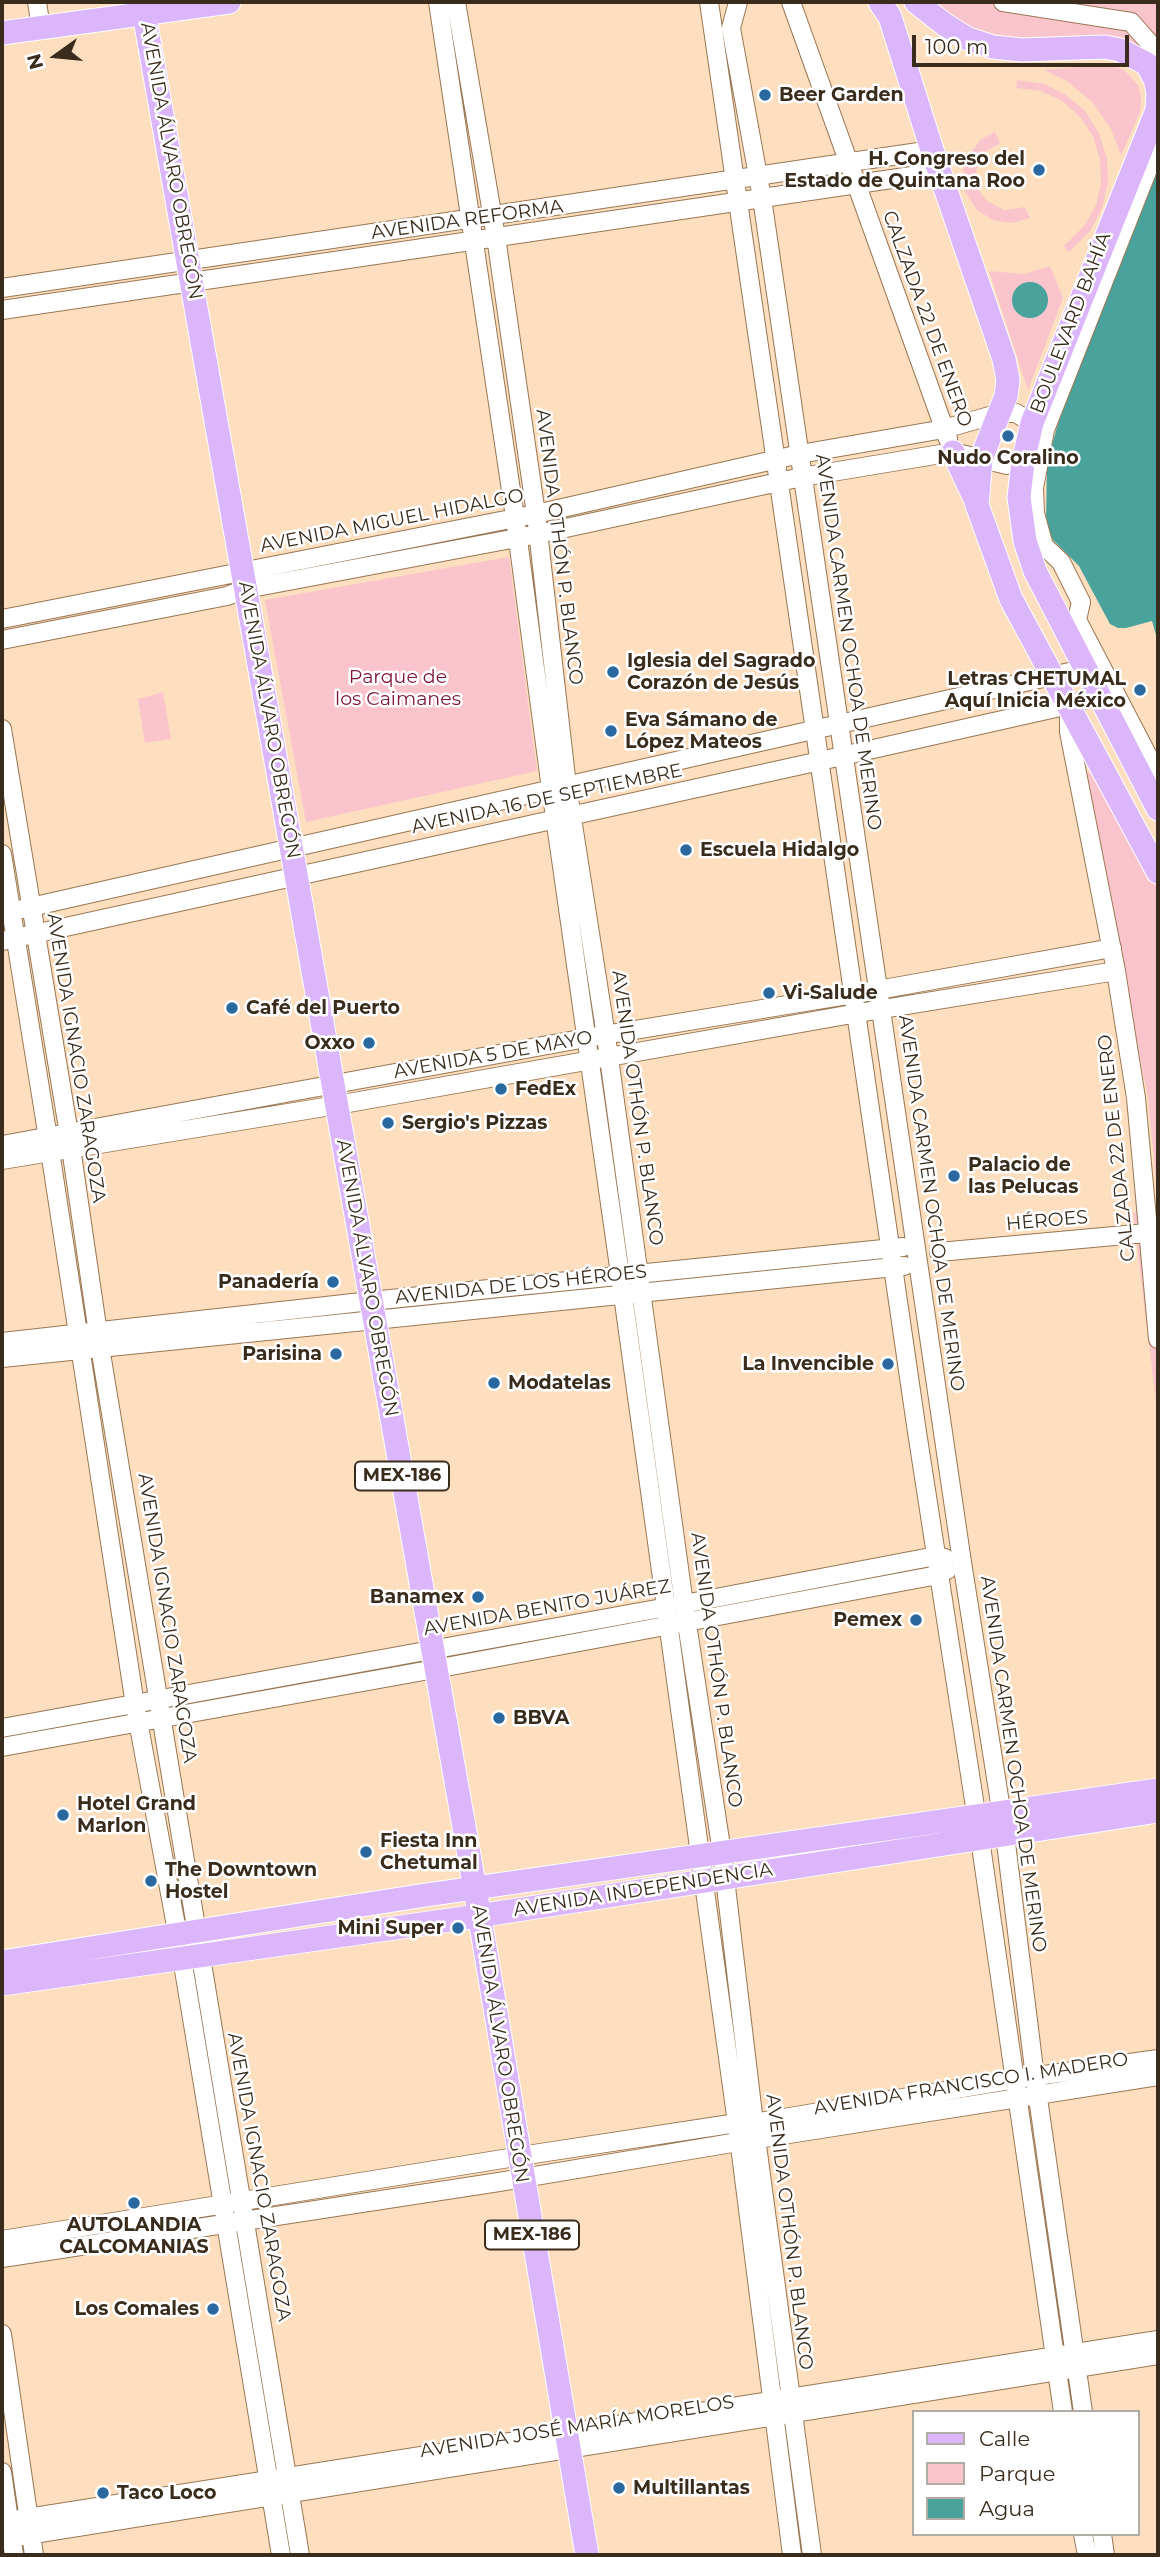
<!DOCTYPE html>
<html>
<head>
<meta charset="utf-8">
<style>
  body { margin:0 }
  #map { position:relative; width:1160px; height:2557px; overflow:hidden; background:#fddebf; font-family:Montserrat,sans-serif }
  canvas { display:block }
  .frame { position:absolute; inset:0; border:4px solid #3a2c1c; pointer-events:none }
  .legend { position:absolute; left:912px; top:2410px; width:228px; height:126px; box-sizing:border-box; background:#fff; border:2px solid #b0aba4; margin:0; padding:9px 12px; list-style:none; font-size:21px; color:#3a2c1c }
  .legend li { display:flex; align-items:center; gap:14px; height:35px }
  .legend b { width:35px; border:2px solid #b0aba4 }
  .north { position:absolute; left:21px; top:21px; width:70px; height:70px; -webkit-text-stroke:5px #fff; paint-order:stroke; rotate:255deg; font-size:19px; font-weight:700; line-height:28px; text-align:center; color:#3a2c1c }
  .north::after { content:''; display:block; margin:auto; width:24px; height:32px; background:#3a2c1c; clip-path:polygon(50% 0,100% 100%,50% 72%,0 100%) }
  .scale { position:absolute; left:912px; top:35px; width:217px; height:32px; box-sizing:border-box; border:4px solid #3a2c1c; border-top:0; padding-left:9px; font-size:21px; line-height:24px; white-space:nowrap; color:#3a2c1c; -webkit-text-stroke:5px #fff; paint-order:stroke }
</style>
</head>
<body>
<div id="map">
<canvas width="1160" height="2557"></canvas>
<div class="frame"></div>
<ul class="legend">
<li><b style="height:9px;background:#dbb6fa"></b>Calle</li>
<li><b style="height:19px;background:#fac4cc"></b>Parque</li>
<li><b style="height:19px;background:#49a29b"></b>Agua</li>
</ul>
<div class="north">N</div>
<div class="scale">100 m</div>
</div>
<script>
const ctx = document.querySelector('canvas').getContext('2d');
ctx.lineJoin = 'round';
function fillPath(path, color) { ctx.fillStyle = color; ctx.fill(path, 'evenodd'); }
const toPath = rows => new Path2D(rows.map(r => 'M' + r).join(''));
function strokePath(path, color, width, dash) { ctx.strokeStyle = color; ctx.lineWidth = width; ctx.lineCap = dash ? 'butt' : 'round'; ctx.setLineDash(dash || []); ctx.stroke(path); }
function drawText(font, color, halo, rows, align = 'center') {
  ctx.font = font + ' Montserrat,sans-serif'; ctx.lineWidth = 5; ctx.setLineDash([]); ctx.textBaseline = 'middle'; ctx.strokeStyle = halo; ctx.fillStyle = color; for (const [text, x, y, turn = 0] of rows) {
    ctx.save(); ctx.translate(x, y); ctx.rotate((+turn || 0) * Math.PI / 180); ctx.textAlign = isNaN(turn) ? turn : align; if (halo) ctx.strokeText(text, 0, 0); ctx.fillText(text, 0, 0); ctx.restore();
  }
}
const green = toPath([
  [926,2,1158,2,1158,65,980,34],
  [1100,65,1112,65,1124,70,1138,85,1141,98,1140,112,1121,155,1111,129,1092,102,1067,81,1044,70],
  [1017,80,1044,84,1066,95,1085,111,1099,133,1107,158,1108,182,1102,208,1090,231,1069,252,1064,246,1085,225,1096,205,1101,183,1100,160,1093,136,1080,117,1062,101,1041,91,1016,88],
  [995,132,1000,143,985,152,977,166,976,175,979,191,986,200,1004,210,1025,207,1030,218,1012,223,993,220,976,209,965,191,963,171,969,155,980,140],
  [1050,266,1063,298,1028,390,989,271,1024,274],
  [509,557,537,771,306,822,265,600],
  [163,692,171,739,145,743,138,699],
  [1093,771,1101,776,1158,891,1158,1203,1148,1097,1083,782,1087,773],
  [1158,1210,1158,1418,1133,1213]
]);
const water = toPath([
  [1158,165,1158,642,1152,621,1126,628,1118,628,1110,624,1079,566,1053,540,1046,521,1047,462,1066,396],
  '1012 300a18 18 0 1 1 36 0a18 18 0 1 1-36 0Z'
]);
const minor = toPath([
  [37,2,41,28],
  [438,2,515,517,551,789,623,1295,737,2123,792,2555],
  [456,2,496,237,536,514,567,786,606,1036,684,1604,722,1853,754,2123,812,2555],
  [709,2,917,1432,980,1839,1063,2412],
  [738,2,731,28,762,198,962,1562,1005,1835,1035,2077,1083,2412],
  [791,2,948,439],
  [1003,2,1131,22,1153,47,1158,61],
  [1158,144,1045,430,1034,488,1035,513,1044,546,1061,562,1081,602,1077,620,1158,775],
  [2,288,932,150],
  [2,310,939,172],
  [2,619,536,514,800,454,944,429,1000,413,1016,413,1032,423],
  [2,640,227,596,246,589,538,534,802,477,953,452,1007,465,1023,462],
  [1069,708,1069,732,1116,971,1136,1098,1158,1339],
  [2,729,69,1134,100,1347,300,2555],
  [2,854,48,1138,135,1705,182,1958,281,2555],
  [22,909,1087,668],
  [2,941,820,761,1069,705,1101,695],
  [2,1145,586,1038,878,990,1112,948],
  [2,1160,337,1105,858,1013,1116,971],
  [939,1252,1158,1232],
  [2,1342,371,1301,903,1247],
  [2,1358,904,1266],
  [2,1728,684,1604,936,1556,945,1558],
  [2,1747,435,1669,938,1575,947,1570],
  [2,2240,540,2153,737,2123,754,2123,1016,2079,1158,2059],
  [2,2258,499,2182,738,2142,1158,2076],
  [2,2334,34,2555],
  [2,2472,14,2555],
  [2,2522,1158,2340],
  [1083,2534,1087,2555],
  [1102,2534,1105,2555],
  [2,2539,1158,2355]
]);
const major = toPath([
  [142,2,475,1889,587,2555],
  [880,2,890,17,932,150,1004,359,1008,380,1006,396,981,459,977,505,1011,599,1158,872],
  [916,2,944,24,968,39,993,47,1022,50,1105,47,1120,50,1147,64,1155,79,1158,93,1157,110,1032,423,1023,462,1019,497,1025,541,1035,571,1158,809],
  [2,33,229,2],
  [953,452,977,503],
  [2,1962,419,1896,1158,1790],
  [2,1984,478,1916,1158,1811]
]);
const markers = [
  [765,95,7,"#2a69a0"],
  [1039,170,7,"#2a69a0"],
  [1008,436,7,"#2a69a0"],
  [613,672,7,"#2a69a0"],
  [1140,690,7,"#2a69a0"],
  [611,731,7,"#2a69a0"],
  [686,850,7,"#2a69a0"],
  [769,993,7,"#2a69a0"],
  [232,1008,7,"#2a69a0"],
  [369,1043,7,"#2a69a0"],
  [501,1089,7,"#2a69a0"],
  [388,1123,7,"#2a69a0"],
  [954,1176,7,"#2a69a0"],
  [333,1282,7,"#2a69a0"],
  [336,1354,7,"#2a69a0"],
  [888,1364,7,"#2a69a0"],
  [494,1383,7,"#2a69a0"],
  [478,1597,7,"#2a69a0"],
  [916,1620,7,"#2a69a0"],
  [499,1718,7,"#2a69a0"],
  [63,1815,7,"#2a69a0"],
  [366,1852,7,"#2a69a0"],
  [151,1881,7,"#2a69a0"],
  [458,1928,7,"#2a69a0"],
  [134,2203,7,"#2a69a0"],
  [213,2309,7,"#2a69a0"],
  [619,2488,7,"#2a69a0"],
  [103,2493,7,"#2a69a0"]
];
const shields = [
  [402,1476,94],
  [532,2235,94]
];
const shieldNames = [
  ["MEX-186",402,1476],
  ["MEX-186",532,2235]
];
const poiNames = [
  ["Beer Garden",779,95],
  ["H. Congreso del",1025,159,"right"],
  ["Estado de Quintana Roo",1025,181,"right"],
  ["Nudo Coralino",1008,458,"center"],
  ["Iglesia del Sagrado",627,661],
  ["Corazón de Jesús",627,683],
  ["Letras CHETUMAL",1126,679,"right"],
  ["Aquí Inicia México",1126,701,"right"],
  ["Eva Sámano de",625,720],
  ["López Mateos",625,742],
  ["Escuela Hidalgo",700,850],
  ["Vi-Salude",783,993],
  ["Café del Puerto",246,1008],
  ["Oxxo",355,1043,"right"],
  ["FedEx",515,1089],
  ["Sergio's Pizzas",402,1123],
  ["Palacio de",968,1165],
  ["las Pelucas",968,1187],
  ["Panadería",319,1282,"right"],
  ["Parisina",322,1354,"right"],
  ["La Invencible",874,1364,"right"],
  ["Modatelas",508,1383],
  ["Banamex",464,1597,"right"],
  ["Pemex",902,1620,"right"],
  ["BBVA",513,1718],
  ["Hotel Grand",77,1804],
  ["Marlon",77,1826],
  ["Fiesta Inn",380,1841],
  ["Chetumal",380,1863],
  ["The Downtown",165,1870],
  ["Hostel",165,1892],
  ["Mini Super",444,1928,"right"],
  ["AUTOLANDIA",134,2225,"center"],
  ["CALCOMANIAS",134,2247,"center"],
  ["Los Comales",199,2309,"right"],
  ["Multillantas",633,2488],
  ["Taco Loco",117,2493]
];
const streetNames = [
  ["AVENIDA ÁLVARO OBREGÓN",171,161,80],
  ["AVENIDA REFORMA",467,220,-8],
  ["CALZADA 22 DE ENERO",927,319,70],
  ["BOULEVARD BAHÍA",1071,323,-69],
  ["AVENIDA MIGUEL HIDALGO",392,521,-11],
  ["AVENIDA OTHÓN P. BLANCO",559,547,83],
  ["AVENIDA CARMEN OCHOA DE MERINO",848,642,82],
  ["AVENIDA ÁLVARO OBREGÓN",269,720,80],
  ["AVENIDA 16 DE SEPTIEMBRE",547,799,-12],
  ["AVENIDA 5 DE MAYO",493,1055,-10],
  ["AVENIDA IGNACIO ZARAGOZA",76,1058,81],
  ["AVENIDA OTHÓN P. BLANCO",637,1108,82],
  ["CALZADA 22 DE ENERO",1117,1148,-96],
  ["AVENIDA CARMEN OCHOA DE MERINO",931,1203,82],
  ["HÉROES",1047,1221,-5],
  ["AVENIDA ÁLVARO OBREGÓN",367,1278,80],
  ["AVENIDA DE LOS HÉROES",521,1285,-6],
  ["AVENIDA BENITO JUÁREZ",547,1608,-10],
  ["AVENIDA IGNACIO ZARAGOZA",167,1618,81],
  ["AVENIDA OTHÓN P. BLANCO",716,1670,82],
  ["AVENIDA CARMEN OCHOA DE MERINO",1013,1764,82],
  ["AVENIDA INDEPENDENCIA",643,1890,-9],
  ["AVENIDA ÁLVARO OBREGÓN",500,2044,81],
  ["AVENIDA FRANCISCO I. MADERO",971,2084,-9],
  ["AVENIDA IGNACIO ZARAGOZA",259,2177,80],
  ["AVENIDA OTHÓN P. BLANCO",789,2232,83],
  ["AVENIDA JOSÉ MARÍA MORELOS",577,2427,-9]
];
const parkNames = [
  ["Parque de",398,677],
  ["los Caimanes",398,699]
];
fillPath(green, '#fac4cc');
fillPath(water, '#49a29b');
strokePath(minor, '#9a7753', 20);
strokePath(major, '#fff', 25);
strokePath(minor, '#fff', 18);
strokePath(major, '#dbb6fa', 23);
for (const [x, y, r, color] of markers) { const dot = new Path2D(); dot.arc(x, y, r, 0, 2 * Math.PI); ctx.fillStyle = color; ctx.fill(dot); strokePath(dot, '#fff', 2.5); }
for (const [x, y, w] of shields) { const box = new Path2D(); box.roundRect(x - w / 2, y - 14.5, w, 29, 5); ctx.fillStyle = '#fff'; ctx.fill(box); strokePath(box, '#3a2c1c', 2); }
drawText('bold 18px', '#3a2c1c', null, shieldNames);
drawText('bold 19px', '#3a2c1c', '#fff', poiNames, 'left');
drawText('19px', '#3a2c1c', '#fff', streetNames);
drawText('19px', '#7d1537', '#fff', parkNames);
</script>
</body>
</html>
